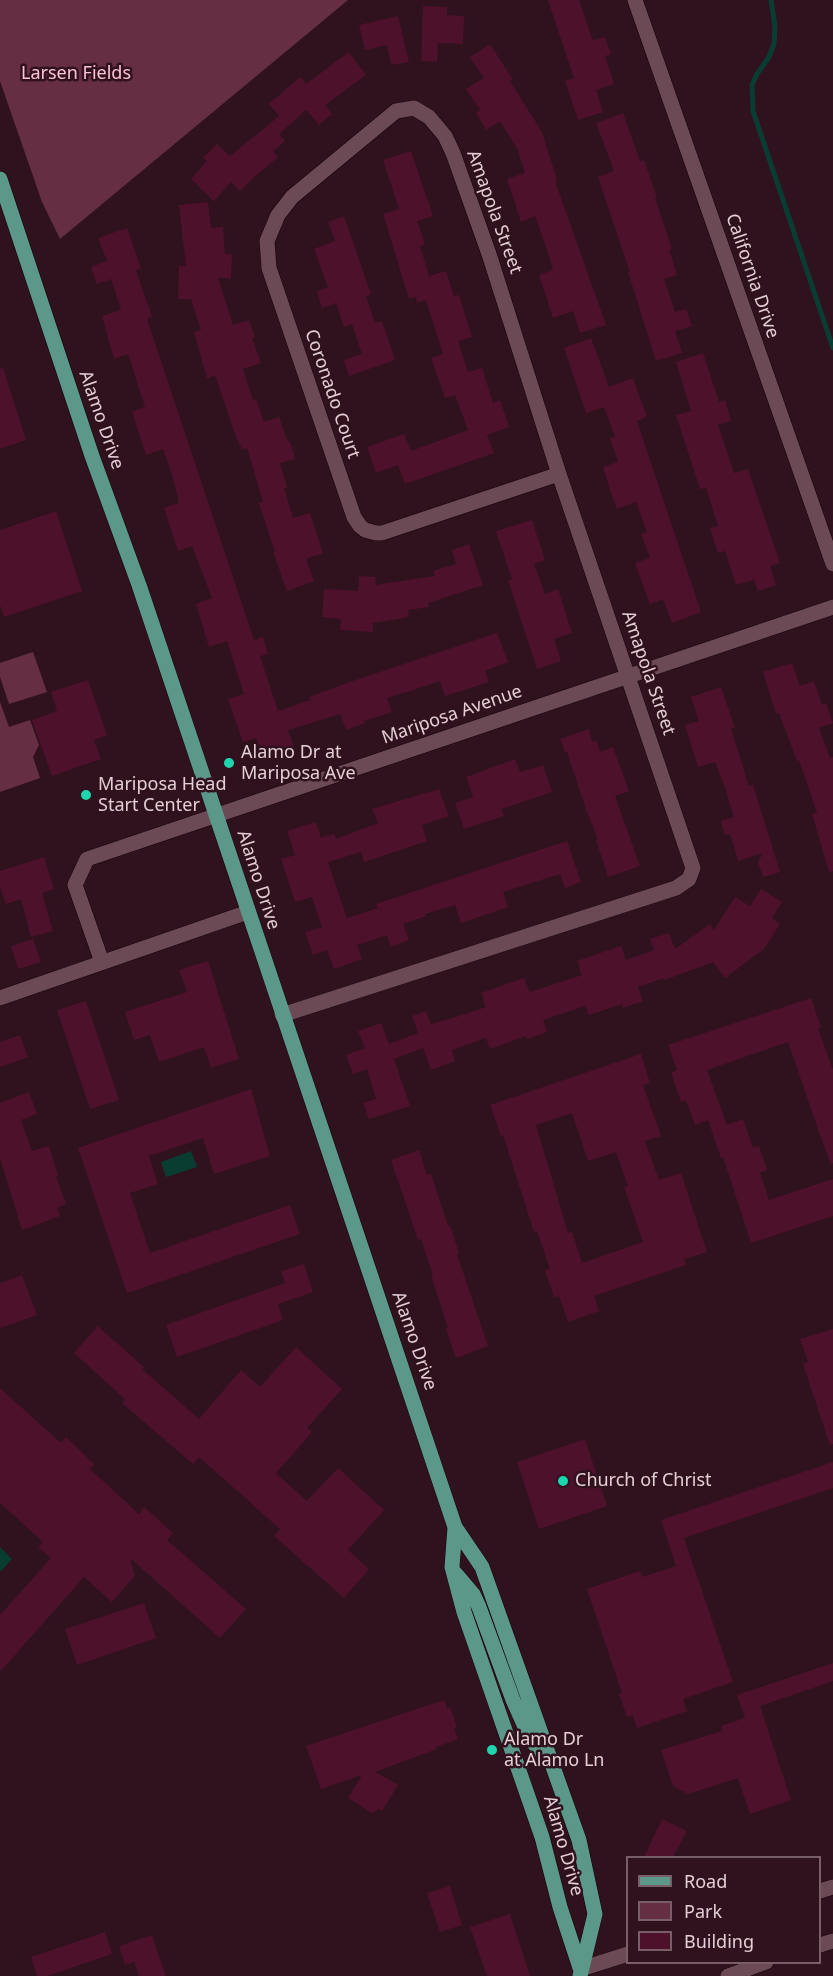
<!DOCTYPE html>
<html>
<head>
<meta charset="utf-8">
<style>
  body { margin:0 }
  #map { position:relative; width:833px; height:1976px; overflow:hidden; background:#2f121d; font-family:"Noto Sans",sans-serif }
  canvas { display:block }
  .legend { position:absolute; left:626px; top:1856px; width:195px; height:108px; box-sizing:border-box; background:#2f121d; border:2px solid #775e67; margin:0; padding:8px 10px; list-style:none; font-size:18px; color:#e4cfd5 }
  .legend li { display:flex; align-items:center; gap:12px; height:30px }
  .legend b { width:30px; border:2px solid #775e67 }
</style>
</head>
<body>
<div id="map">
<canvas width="833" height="1976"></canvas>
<ul class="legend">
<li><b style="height:8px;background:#5b988a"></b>Road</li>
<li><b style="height:16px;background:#652e43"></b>Park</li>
<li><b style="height:16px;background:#4e112c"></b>Building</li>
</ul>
</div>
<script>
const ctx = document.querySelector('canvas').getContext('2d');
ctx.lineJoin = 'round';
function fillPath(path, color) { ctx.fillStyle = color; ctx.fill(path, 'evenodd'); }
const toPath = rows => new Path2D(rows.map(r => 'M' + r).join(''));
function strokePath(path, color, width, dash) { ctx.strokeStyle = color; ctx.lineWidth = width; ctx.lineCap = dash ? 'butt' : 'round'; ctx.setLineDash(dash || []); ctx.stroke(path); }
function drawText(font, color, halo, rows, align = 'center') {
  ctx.font = font + ' "Noto Sans",sans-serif'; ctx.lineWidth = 5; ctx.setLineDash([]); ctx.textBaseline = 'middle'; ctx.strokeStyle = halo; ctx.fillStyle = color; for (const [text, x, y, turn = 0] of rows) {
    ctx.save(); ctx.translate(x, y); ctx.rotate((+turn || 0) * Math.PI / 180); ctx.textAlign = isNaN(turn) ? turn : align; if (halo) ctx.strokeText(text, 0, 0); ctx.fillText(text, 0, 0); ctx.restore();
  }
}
const green = toPath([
  [0,0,348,0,60,239,42,202,0,81],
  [33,652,47,692,9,704,0,677,0,663],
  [0,702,9,727,30,720,39,745,33,757,40,778,0,792]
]);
const water = toPath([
  [191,1151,197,1167,166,1177,161,1162],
  [0,1547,12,1559,1,1571,0,1570]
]);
const stream = toPath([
  [771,0,775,27,774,44,769,57,757,74,752,85,753,111,833,348]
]);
const building = toPath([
  [548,0,579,0,593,41,605,37,611,54,605,56,614,84,596,90,603,112,578,120,565,81,574,78],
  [423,6,447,7,447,15,464,16,463,44,438,43,437,62,421,61],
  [398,16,409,62,391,65,387,45,365,50,359,25],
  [490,44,513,80,510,81,542,132,557,180,555,181,606,325,580,333,573,311,553,318,539,275,553,270,546,247,535,216,521,222,507,179,525,173,517,148,500,121,486,130,476,113,480,110,466,89,484,78,470,57],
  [349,52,366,75,325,105,332,114,319,125,306,110,279,134,285,141,273,151,278,157,254,177,240,191,231,182,214,201,191,179,207,161,203,158,217,144,230,156,279,116,269,104,300,77,306,84],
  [623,113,640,161,644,160,657,197,655,198,672,249,669,249,677,275,664,279,675,312,686,309,692,326,675,331,682,353,656,361,628,272,630,272,598,177,614,171,596,123],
  [411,151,433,216,417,221,425,244,420,246,429,276,446,271,454,296,459,295,472,337,458,341,468,372,482,368,493,403,500,400,509,427,487,435,494,453,405,484,398,465,376,473,367,447,404,434,411,451,468,430,455,395,445,398,431,358,443,354,426,300,417,303,416,297,409,299,383,214,399,209,383,160],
  [208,202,211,228,223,227,225,254,232,254,231,278,218,278,233,325,249,320,255,338,252,338,261,363,243,369,253,400,256,399,264,422,279,417,288,442,290,441,295,459,280,463,287,487,284,488,293,518,310,513,323,553,306,559,314,581,287,591,273,552,275,552,259,503,263,502,247,448,242,449,236,437,215,375,207,378,194,332,201,330,191,299,178,299,179,266,186,266,179,205],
  [344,216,371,294,366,296,375,323,382,321,395,360,349,376,344,360,362,354,352,324,344,327,336,303,322,308,317,291,328,287,314,249,335,241,328,222],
  [127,228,141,268,136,270,152,317,147,319,254,640,263,637,268,654,260,656,278,711,311,700,309,697,350,682,497,633,508,662,485,671,489,682,445,696,440,681,407,692,387,698,392,712,364,721,365,723,346,730,340,714,288,730,295,750,264,760,256,738,243,742,228,699,244,694,227,641,209,647,196,604,212,598,192,546,178,551,164,508,179,503,173,478,163,449,146,455,132,412,145,407,128,354,114,359,102,316,121,310,111,279,97,284,91,267,107,261,98,238],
  [591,338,609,387,633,378,647,417,637,421,701,612,672,623,663,599,650,604,635,563,650,558,641,534,647,532,636,502,617,509,611,493,603,467,618,462,610,438,615,437,604,407,586,413,564,348],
  [703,353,719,402,725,400,731,421,718,425,734,473,748,469,780,563,770,566,776,585,758,591,754,580,736,585,725,551,718,553,710,528,718,526,706,488,700,489,676,415,691,411,676,362],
  [3,368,26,440,0,449,0,369],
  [56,511,82,591,4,617,0,605,0,530],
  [532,520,545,560,534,564,545,594,558,589,572,633,554,639,561,661,537,669,508,580,512,579,496,531],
  [469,544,483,585,428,603,429,607,408,610,409,617,373,623,373,632,340,630,341,619,322,617,324,589,358,591,359,576,376,577,375,585,435,576,433,571,456,564,452,550],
  [792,663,800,686,814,681,822,705,826,703,833,723,819,728,830,758,833,757,833,871,829,872,812,814,817,813,799,760,797,761,779,713,776,714,763,672],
  [88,680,107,735,94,740,101,759,52,776,32,720,57,711,51,692],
  [721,687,735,728,731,729,749,786,753,785,780,872,763,877,758,862,763,853,738,861,730,834,725,835,721,821,734,817,724,785,715,762,698,767,685,725,699,721,691,697],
  [589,729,592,741,596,740,600,752,613,747,629,791,615,796,640,866,608,877,596,840,598,839,587,812,567,752,565,752,560,739],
  [515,759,520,772,543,765,552,792,501,809,504,816,464,829,455,803,473,797,466,777],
  [439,789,449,816,422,825,427,841,364,862,361,852,328,862,347,918,378,908,376,904,567,841,581,882,565,888,560,874,503,892,508,907,461,923,455,905,425,914,426,916,403,924,409,940,391,947,387,935,357,945,362,959,334,969,327,950,313,955,305,932,322,927,312,897,295,902,281,859,295,855,287,831,316,822,321,838,334,834,336,839,378,823,372,809],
  [44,857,54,889,42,893,53,931,31,937,21,899,6,904,0,887,0,871],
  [761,889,782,902,772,918,780,924,764,949,725,978,713,962,665,980,664,978,638,987,643,1001,623,1008,622,1004,589,1015,585,1006,543,1020,547,1032,527,1039,526,1036,490,1049,486,1038,452,1050,455,1061,431,1070,423,1048,394,1059,410,1106,369,1119,363,1103,376,1099,367,1069,353,1074,346,1055,365,1048,358,1031,381,1023,389,1044,418,1033,412,1016,426,1011,431,1024,456,1017,486,1007,481,993,524,978,530,992,582,975,577,961,621,946,626,960,654,950,650,939,669,933,675,949,710,924,714,930,735,897,750,906],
  [33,939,41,962,18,969,11,946],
  [208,961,239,1059,211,1068,204,1047,159,1062,150,1035,134,1040,125,1012,187,992,179,970],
  [811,998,821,1027,818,1028,833,1070,833,1163,831,1164,820,1135,788,1042,707,1070,727,1125,743,1119,753,1148,759,1146,767,1170,760,1173,769,1200,833,1179,833,1216,751,1243,723,1157,721,1158,708,1120,695,1125,686,1100,681,1102,671,1073,677,1070,668,1045],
  [86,1001,119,1100,90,1109,57,1010],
  [20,1035,28,1057,0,1067,0,1042],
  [641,1054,650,1083,643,1085,661,1136,645,1141,659,1180,681,1173,707,1252,684,1259,686,1265,594,1296,599,1311,568,1322,559,1296,554,1297,545,1270,550,1269,537,1231,534,1232,503,1135,501,1136,490,1105],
  [572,1113,588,1161,616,1152,628,1186,624,1187,643,1242,582,1263,572,1232,568,1233,536,1125],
  [251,1089,270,1156,214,1174,203,1138,149,1156,158,1184,130,1193,150,1253,290,1205,300,1234,127,1293,78,1148],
  [29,1092,37,1114,21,1120,32,1151,49,1146,58,1175,56,1176,66,1204,57,1208,60,1216,22,1230,0,1158,0,1103],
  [419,1150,427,1175,431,1174,448,1226,450,1225,459,1253,457,1254,488,1346,456,1358,446,1329,448,1328,431,1276,433,1275,421,1239,418,1240,391,1160],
  [304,1264,313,1292,278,1304,283,1320,177,1357,166,1325,285,1283,281,1271],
  [22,1275,37,1315,0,1328,0,1283],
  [98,1326,145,1368,142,1369,199,1419,241,1370,260,1387,296,1347,342,1389,307,1428,312,1432,276,1473,307,1501,338,1468,384,1510,348,1550,369,1569,344,1598,274,1536,280,1529,199,1457,193,1464,122,1403,125,1399,74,1353],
  [833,1329,833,1444,830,1445,803,1364,808,1362,800,1339],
  [0,1388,61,1443,66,1437,94,1464,90,1469,139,1514,144,1507,173,1533,167,1540,246,1609,220,1638,130,1558,135,1576,112,1602,84,1577,0,1672,0,1615,51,1558,38,1547,43,1542,0,1503],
  [585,1439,607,1506,539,1529,517,1462],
  [833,1462,833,1488,684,1538,733,1682,683,1699,687,1711,637,1728,633,1715,627,1717,619,1694,622,1693,587,1589,640,1571,642,1577,676,1566,661,1520],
  [144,1603,156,1638,77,1665,65,1629],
  [833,1663,833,1681,760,1706,791,1800,750,1814,738,1778,688,1794,673,1786,661,1750,722,1731,721,1726,745,1718,737,1695],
  [444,1700,447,1709,450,1707,457,1727,454,1728,458,1739,436,1747,437,1749,375,1772,398,1785,382,1811,379,1809,372,1813,348,1798,362,1775,321,1789,306,1746],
  [662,1819,687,1831,673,1857,644,1857],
  [450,1886,462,1925,440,1932,427,1893],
  [510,1914,530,1976,487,1976,470,1927],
  [105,1932,112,1954,47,1976,37,1976,31,1957],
  [152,1935,157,1951,166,1976,139,1976,134,1962,125,1965,119,1946]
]);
const minor = toPath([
  [635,0,833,564],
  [102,962,75,885,87,859,833,607],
  [0,998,248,912],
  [282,1015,676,888,689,879,693,868,559,474,489,254,453,153,445,136,429,117,414,108,396,111,292,197,278,215,267,241,269,268,354,517,360,526,365,530,376,533,382,533,559,474],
  [820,1891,833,1887],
  [820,1945,833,1941],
  [581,1969,628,1954],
  [728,1976,766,1962]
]);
const major = toPath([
  [0,179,92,456,139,585,455,1527,482,1567,579,1840,595,1914,580,1976],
  [455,1527,452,1567,464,1612,542,1837,560,1907,580,1968],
  [456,1574,473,1594,479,1607,513,1700,530,1738,546,1759]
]);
const markers = [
  [229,763,6,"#1fd5b0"],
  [86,795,6,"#1fd5b0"],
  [563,1481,6,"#1fd5b0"],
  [492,1750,6,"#1fd5b0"]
];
const parkNames = [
  ["Larsen Fields",76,74]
];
const streetNames = [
  ["Amapola Street",494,212,70],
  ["California Drive",752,276,71],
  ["Coronado Court",332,394,71],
  ["Alamo Drive",101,420,71],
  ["Amapola Street",648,673,71],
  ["Mariposa Avenue",452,715,-19],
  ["Alamo Drive",258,880,72],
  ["Alamo Drive",414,1341,71],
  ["Alamo Drive",563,1846,74]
];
const poiNames = [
  ["Alamo Dr at",241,753],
  ["Mariposa Ave",241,774],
  ["Mariposa Head",98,785],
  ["Start Center",98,806],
  ["Church of Christ",575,1481],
  ["Alamo Dr",504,1740],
  ["at Alamo Ln",504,1761]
];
fillPath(green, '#652e43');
fillPath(water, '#0a3d32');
strokePath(stream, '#0a3d32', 5);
fillPath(building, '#4e112c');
strokePath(minor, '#150108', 16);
strokePath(major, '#150108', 16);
strokePath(minor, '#6b4a55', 15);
strokePath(major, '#5b988a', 15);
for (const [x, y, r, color] of markers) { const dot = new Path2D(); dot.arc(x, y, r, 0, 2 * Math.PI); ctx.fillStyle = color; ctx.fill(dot); strokePath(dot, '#2f121d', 2); }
drawText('18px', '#fec1d5', '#2f121d', parkNames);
drawText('18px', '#e4cfd5', '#2f121d', streetNames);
drawText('18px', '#e4cfd5', '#2f121d', poiNames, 'left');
</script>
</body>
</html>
